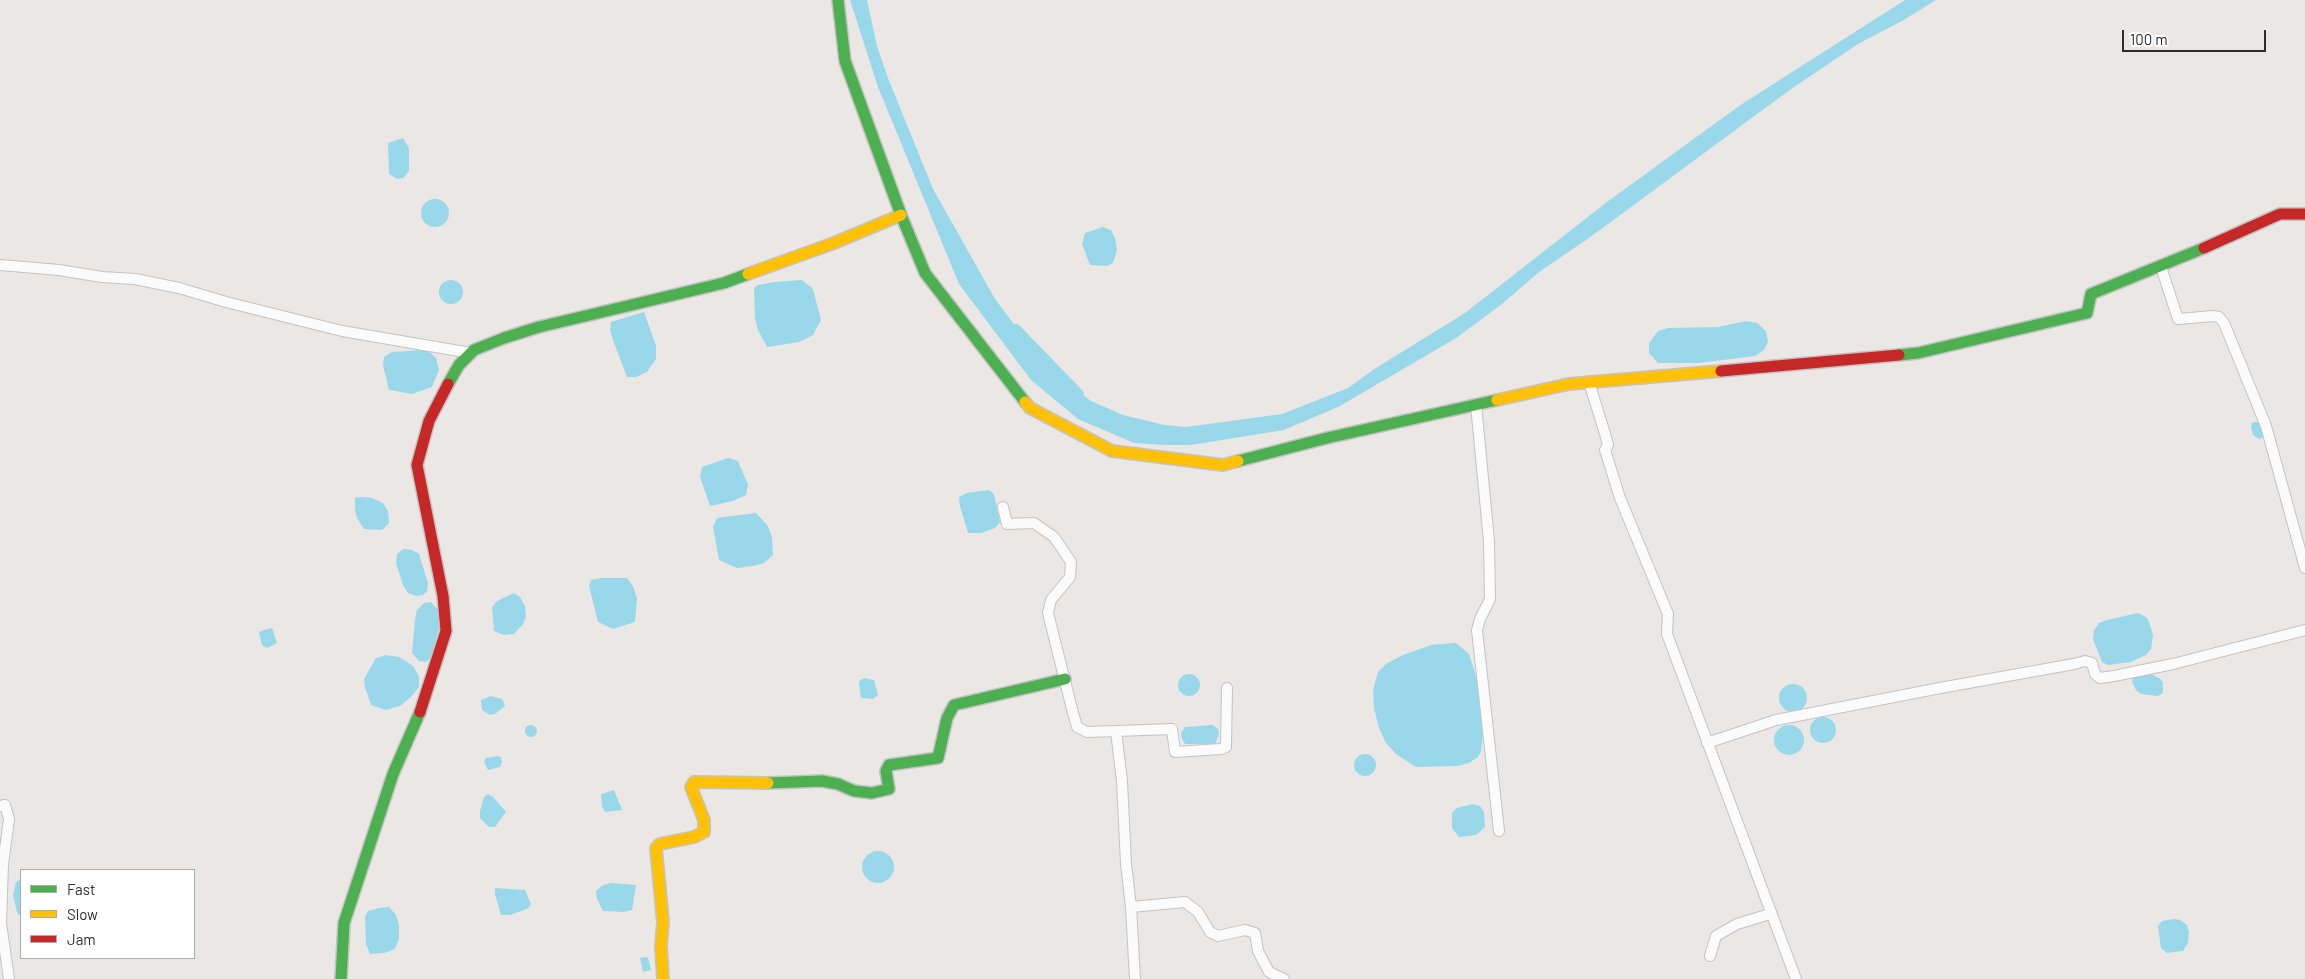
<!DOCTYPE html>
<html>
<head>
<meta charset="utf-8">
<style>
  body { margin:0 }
  #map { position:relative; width:2305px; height:979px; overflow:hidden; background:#eae7e4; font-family:Barlow,sans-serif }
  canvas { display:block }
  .legend { position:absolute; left:20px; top:869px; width:175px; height:90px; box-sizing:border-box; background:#fff; border:1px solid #ababab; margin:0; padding:6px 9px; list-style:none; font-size:15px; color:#2d2d2d }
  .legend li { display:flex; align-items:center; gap:10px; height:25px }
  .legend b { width:25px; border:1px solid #ababab }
  .scale { position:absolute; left:2122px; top:30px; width:144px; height:22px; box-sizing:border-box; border:2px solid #2d2d2d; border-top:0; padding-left:6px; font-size:15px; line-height:18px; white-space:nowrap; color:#2d2d2d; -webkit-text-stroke:4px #fff; paint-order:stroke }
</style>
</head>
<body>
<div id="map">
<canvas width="2305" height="979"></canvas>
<ul class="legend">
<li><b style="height:6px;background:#4caf50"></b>Fast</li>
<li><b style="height:6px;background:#ffc107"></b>Slow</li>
<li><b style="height:6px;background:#c62828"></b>Jam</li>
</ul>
<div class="scale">100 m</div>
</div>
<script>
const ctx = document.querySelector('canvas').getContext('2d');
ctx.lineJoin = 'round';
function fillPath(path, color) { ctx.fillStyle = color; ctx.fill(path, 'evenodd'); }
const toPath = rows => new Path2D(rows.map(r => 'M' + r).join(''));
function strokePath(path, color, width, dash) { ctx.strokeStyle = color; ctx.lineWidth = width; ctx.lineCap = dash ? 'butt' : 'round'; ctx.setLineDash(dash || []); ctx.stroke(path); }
const water = toPath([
  [850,0,867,0,877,46,888,78,933,189,995,299,1029,344,1058,377,1091,401,1123,415,1164,425,1186,427,1282,414,1348,388,1376,368,1465,313,1607,202,1739,106,1905,0,1936,0,1902,21,1858,44,1791,89,1589,238,1539,272,1502,304,1456,338,1340,406,1284,430,1191,445,1165,445,1134,443,1078,419,1031,380,959,284,878,87],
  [403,138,409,148,409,171,403,178,397,179,389,174,388,143],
  '421 213a14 14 0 1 1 28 0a14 14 0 1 1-28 0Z',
  [1103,227,1111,230,1115,238,1117,250,1113,263,1107,266,1090,265,1082,244,1085,233],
  [802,280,813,289,821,320,813,335,799,342,767,347,758,330,755,318,754,288,758,285,774,282],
  '439 292a12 12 0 1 1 24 0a12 12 0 1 1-24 0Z',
  [644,312,656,346,656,359,647,372,636,377,627,377,613,340,610,330,611,322],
  [1746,321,1757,323,1766,331,1768,342,1764,350,1755,356,1699,363,1658,363,1649,353,1649,343,1658,331,1668,328,1718,327],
  [424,350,431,353,436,358,439,370,432,387,412,394,389,390,383,365,384,357,392,352],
  [2259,421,2265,436,2259,439,2253,435,2251,427,2252,423],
  [728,458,738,461,748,485,746,495,733,501,710,506,700,477,702,467],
  [989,490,994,494,1000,522,995,528,981,533,968,533,960,506,959,497,967,493],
  [362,497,372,498,383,503,388,511,389,523,382,530,364,529,357,518,355,510,355,498],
  [756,513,768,526,772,537,773,555,764,563,753,566,737,568,719,560,713,527,717,518],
  [403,549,412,550,419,554,428,583,427,591,423,595,416,596,408,593,403,585,396,563,397,554],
  [602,578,627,578,633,586,637,598,635,622,613,629,598,622,589,586,591,580],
  [514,593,520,597,525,606,526,617,523,624,514,634,504,635,494,631,492,607,497,601],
  [431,602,437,609,441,619,432,656,426,662,419,661,412,653,415,620,417,610,424,603],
  [2138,613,2147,618,2150,625,2153,635,2151,649,2146,655,2130,662,2108,665,2102,662,2093,639,2094,630,2099,623,2107,620],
  [272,628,277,643,267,648,262,645,259,633,261,631],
  [1456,643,1469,654,1476,676,1481,706,1483,734,1481,751,1478,757,1469,763,1458,766,1416,767,1396,754,1386,743,1379,728,1374,708,1373,690,1378,672,1386,664,1403,655,1431,645],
  [385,655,399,657,413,666,419,676,419,687,411,697,400,706,386,710,371,705,365,687,364,679,376,658],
  '1178 685a11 11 0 1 1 22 0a11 11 0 1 1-22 0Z',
  [2151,674,2159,678,2163,682,2163,693,2158,696,2141,694,2136,690,2132,682,2133,678,2137,675],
  [865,678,874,680,878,695,873,699,861,698,859,684,860,680],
  '1779 698a14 14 0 1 1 28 0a14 14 0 1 1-28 0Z',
  [491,696,502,699,505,706,495,714,490,715,482,710,481,700],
  '1810 730a13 13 0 1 1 26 0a13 13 0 1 1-26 0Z',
  '1774 740a15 15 0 1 1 30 0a15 15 0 1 1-30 0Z',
  [1213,725,1218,729,1219,734,1215,744,1185,744,1182,739,1181,733,1185,727],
  '525 731a6 6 0 1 1 12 0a6 6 0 1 1-12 0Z',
  '1354 765a11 11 0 1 1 22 0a11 11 0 1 1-22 0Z',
  [497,756,501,757,502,762,500,767,488,770,484,762,486,758],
  [614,790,622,810,605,812,602,806,601,794],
  [488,794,493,797,506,812,495,827,489,827,480,818,480,811,484,797],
  [1473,804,1480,806,1484,812,1485,827,1476,835,1459,837,1452,828,1452,813,1457,808],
  '862 867a16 16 0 1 1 32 0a16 16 0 1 1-32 0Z',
  [21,879,21,917,17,912,13,895,16,882],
  [611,883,636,885,632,910,624,912,603,911,597,899,596,891,603,885],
  [495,888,525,890,531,904,529,908,510,915,501,915,495,894],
  [389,907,396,915,399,925,399,939,395,949,384,953,370,954,366,944,365,917,368,911,379,908],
  [2175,919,2180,920,2187,925,2189,932,2188,943,2183,951,2167,953,2161,948,2158,926,2162,921],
  [646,957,648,958,651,970,643,972,640,958]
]);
const canal = toPath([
  [1016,329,1079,394]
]);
const street = toPath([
  [0,265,59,270,102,277,135,279,179,288,226,302,342,331,471,353],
  [2161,267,2178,319,2213,316,2219,317,2224,323,2266,426,2305,568],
  [1589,382,1606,437,1608,445,1605,450,1620,498,1668,614,1667,634,1796,979],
  [1476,405,1489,541,1490,599,1480,619,1477,630,1499,831],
  [1003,507,1007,524,1034,523,1054,537,1071,562,1070,577,1051,600,1048,613,1072,709,1077,727,1087,732,1116,731],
  [1227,688,1226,747,1221,749,1175,752,1172,729,1116,731,1122,781,1126,864,1131,907,1185,902,1198,912,1210,932,1218,936,1245,930,1255,933,1258,951,1269,972,1284,979],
  [1707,743,1776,720,1940,688,2074,664,2085,661,2092,663,2095,674,2100,678,2114,676,2173,664,2305,630],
  [0,806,5,805,9,819,3,864,1,923,9,979],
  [1131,907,1135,979],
  [1710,956,1716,936,1737,924,1770,914]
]);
const fast = toPath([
  [838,0,845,61,901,215,925,273,1025,402],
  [1899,355,1918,353,2087,313,2091,294,2204,248],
  [448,384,459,365,474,350,504,338,539,327,724,283,748,274],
  [1238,461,1327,438,1497,400],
  [768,783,822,781,838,784,854,791,872,793,889,789,886,771,889,765,938,758,947,718,954,705,1065,679],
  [341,979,344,923,393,774,420,712]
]);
const slow = toPath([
  [748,274,834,243,901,215],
  [1497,400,1569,384,1721,371],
  [1025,402,1030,408,1112,451,1223,465,1238,461],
  [663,979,661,946,663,922,656,848,660,844,694,837,704,832,704,820,691,787,694,782,768,783]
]);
const jam = toPath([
  [2204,248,2280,214,2305,214],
  [1721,371,1899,355],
  [420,712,446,631,443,596,417,465,429,421,448,384]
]);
fillPath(water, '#99d8ea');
strokePath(canal, '#99d8ea', 10);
strokePath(street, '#c4c3c4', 12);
strokePath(fast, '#c4c3c4', 14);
strokePath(slow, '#c4c3c4', 14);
strokePath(jam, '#c4c3c4', 14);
strokePath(street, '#fcfbfb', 10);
strokePath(fast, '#4caf50', 11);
strokePath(slow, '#ffc107', 11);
strokePath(jam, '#c62828', 11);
</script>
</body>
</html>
